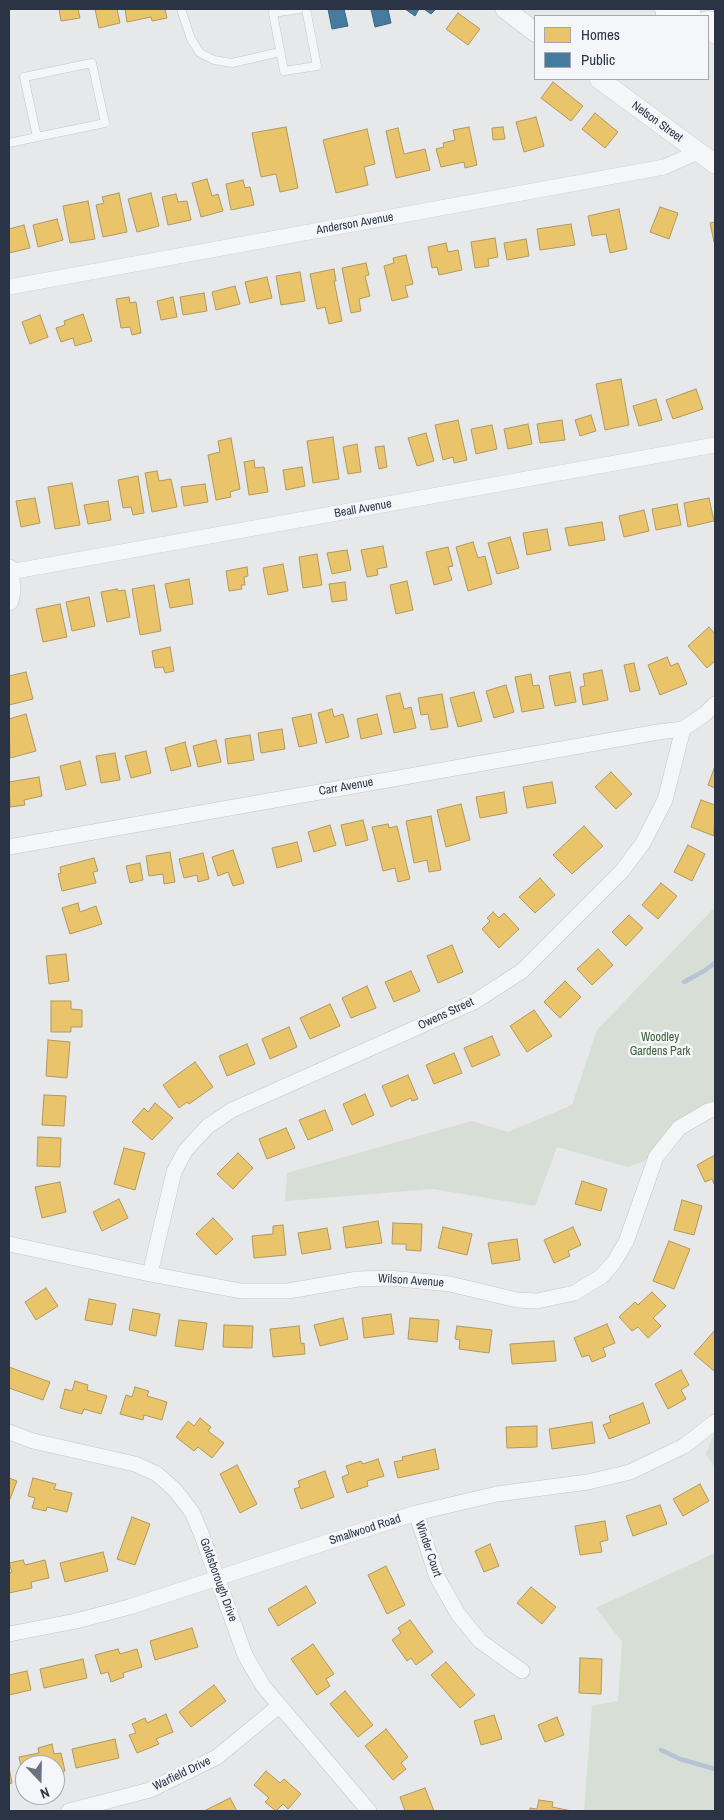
<!DOCTYPE html>
<html>
<head>
<meta charset="utf-8">
<style>
  body { margin:0 }
  #map { position:relative; width:724px; height:1820px; overflow:hidden; background:#e6e8ea; font-family:"Archivo Narrow",sans-serif }
  canvas { display:block }
  .frame { position:absolute; inset:0; border:10px solid #2b3445; pointer-events:none }
  .legend { position:absolute; left:534px; top:15px; width:175px; height:65px; box-sizing:border-box; background:#f4f6f9; border:1px solid #a4a8b1; margin:0; padding:6px 9px; list-style:none; font-size:15px; color:#2b3445 }
  .legend li { display:flex; align-items:center; gap:10px; height:25px }
  .legend b { width:25px; border:1px solid #a4a8b1 }
  .north { position:absolute; left:15px; top:1755px; width:50px; height:50px; box-sizing:border-box; background:#f4f6f9; border:1px solid #a4a8b1; border-radius:50%; rotate:159deg; font-size:14px; font-weight:700; line-height:20px; text-align:center; color:#2b3445 }
  .north::after { content:''; display:block; margin:auto; width:18px; height:22px; background:#6c737f; clip-path:polygon(50% 0,100% 100%,50% 72%,0 100%) }
</style>
</head>
<body>
<div id="map">
<canvas width="724" height="1820"></canvas>
<div class="frame"></div>
<ul class="legend">
<li><b style="height:14px;background:#e9c46a"></b>Homes</li>
<li><b style="height:14px;background:#457b9d"></b>Public</li>
</ul>
<div class="north">N</div>
</div>
<script>
const ctx = document.querySelector('canvas').getContext('2d');
ctx.lineJoin = 'round';
function fillPath(path, color) { ctx.fillStyle = color; ctx.fill(path, 'evenodd'); }
const toPath = rows => new Path2D(rows.map(r => 'M' + r).join(''));
function strokePath(path, color, width, dash) { ctx.strokeStyle = color; ctx.lineWidth = width; ctx.lineCap = dash ? 'butt' : 'round'; ctx.setLineDash(dash || []); ctx.stroke(path); }
function drawText(font, color, halo, rows, align = 'center') {
  ctx.font = font + ' "Archivo Narrow",sans-serif'; ctx.lineWidth = 5; ctx.setLineDash([]); ctx.textBaseline = 'middle'; ctx.strokeStyle = halo; ctx.fillStyle = color; for (const [text, x, y, turn = 0] of rows) {
    ctx.save(); ctx.translate(x, y); ctx.rotate((+turn || 0) * Math.PI / 180); ctx.textAlign = isNaN(turn) ? turn : align; if (halo) ctx.strokeText(text, 0, 0); ctx.fillText(text, 0, 0); ctx.restore();
  }
}
const green = toPath([
  [715,907,715,1109,708,1111,656,1157,628,1167,557,1147,535,1206,433,1189,285,1201,287,1173,472,1121,508,1132,572,1105,597,1030],
  [715,1431,715,1468,706,1454],
  [715,1553,715,1811,584,1811,592,1706,618,1701,622,1642,596,1608]
]);
const homes = toPath([
  [59,9,78,9,80,18,61,21,59,9],
  [95,9,117,9,120,23,99,28,95,9],
  [125,9,165,9,167,18,152,21,151,17,127,22,125,9],
  [458,13,480,29,468,45,446,29,458,13],
  [553,82,583,106,571,121,541,98,553,82],
  [595,113,618,132,605,148,582,129,595,113],
  [536,117,544,146,524,152,516,122,536,117],
  [286,127,298,188,280,192,276,174,261,177,252,133,286,127],
  [469,127,477,165,465,168,464,162,441,167,436,149,444,147,443,143,455,140,453,130,469,127],
  [503,127,505,139,493,140,492,128,503,127],
  [398,128,404,154,425,149,430,170,396,178,386,131,398,128],
  [367,129,375,164,364,167,368,185,336,193,323,140,367,129],
  [207,179,212,196,218,194,223,211,201,217,192,183,207,179],
  [243,180,245,188,250,187,254,205,231,210,226,184,243,180],
  [119,193,127,232,103,237,96,205,104,203,102,197,119,193],
  [151,193,159,226,137,232,128,199,151,193],
  [176,194,178,202,187,201,191,220,168,225,162,197,176,194],
  [88,201,95,239,70,243,63,206,88,201],
  [660,207,678,213,669,239,650,232,660,207],
  [619,209,627,249,610,253,606,234,592,236,588,216,619,209],
  [57,219,63,240,38,247,33,225,57,219],
  [715,222,715,242,714,242,710,223,715,222],
  [571,224,575,245,540,250,537,229,571,224],
  [24,225,30,248,9,253,9,229,24,225],
  [495,238,498,257,488,259,489,266,475,268,471,242,495,238],
  [526,239,529,256,507,260,504,243,526,239],
  [446,243,448,252,458,250,462,270,439,275,437,267,432,268,428,247,446,243],
  [406,255,413,284,405,286,408,297,392,301,384,266,394,263,393,258,406,255],
  [366,263,369,275,365,276,370,296,359,299,361,311,351,313,342,268,366,263],
  [334,269,336,281,334,281,342,321,329,324,325,307,317,309,310,274,334,269],
  [300,272,305,301,281,305,276,276,300,272],
  [267,277,272,298,250,303,245,282,267,277],
  [235,286,240,304,216,310,212,292,235,286],
  [204,293,207,311,183,315,180,297,204,293],
  [129,297,130,303,136,302,141,333,132,335,130,327,121,328,116,299,129,297],
  [173,297,177,317,161,320,157,301,173,297],
  [83,314,92,341,75,346,73,338,61,342,56,328,65,325,64,321,83,314],
  [40,315,48,337,30,344,22,322,40,315],
  [621,379,629,425,605,430,596,384,621,379],
  [696,389,703,409,673,419,666,400,696,389],
  [656,399,662,420,639,426,633,406,656,399],
  [591,415,596,431,580,436,575,420,591,415],
  [458,420,467,460,454,463,453,457,443,460,435,425,458,420],
  [562,420,565,440,540,443,537,424,562,420],
  [528,424,532,444,508,449,504,429,528,424],
  [492,425,497,449,476,454,471,429,492,425],
  [426,433,434,461,417,466,408,438,426,433],
  [333,437,339,479,313,483,307,441,333,437],
  [231,438,240,489,230,492,231,497,216,500,208,455,220,452,218,441,231,438],
  [357,444,361,472,348,474,343,447,357,444],
  [384,446,387,467,379,469,375,447,384,446],
  [254,460,255,468,264,467,268,492,249,495,244,462,254,460],
  [302,467,305,486,286,490,283,470,302,467],
  [157,471,159,481,171,479,177,507,152,512,145,473,157,471],
  [138,476,144,513,133,515,131,507,123,508,118,480,138,476],
  [72,483,80,525,55,529,48,487,72,483],
  [205,484,208,502,184,506,181,487,205,484],
  [35,498,40,523,21,527,16,501,35,498],
  [709,498,714,521,688,527,684,503,709,498],
  [108,501,111,520,88,524,84,505,108,501],
  [677,504,681,525,656,530,652,509,677,504],
  [644,510,649,531,624,537,619,516,644,510],
  [602,522,605,540,569,546,565,528,602,522],
  [547,529,551,550,527,555,523,533,547,529],
  [510,537,519,568,497,574,488,543,510,537],
  [473,542,478,558,485,556,492,584,468,591,456,547,473,542],
  [383,546,387,567,377,569,378,575,367,577,361,550,383,546],
  [448,547,453,566,448,567,452,580,434,585,426,552,448,547],
  [347,550,351,570,332,574,327,553,347,550],
  [317,554,322,585,303,588,299,557,317,554],
  [283,564,288,591,268,595,263,568,283,564],
  [247,567,248,576,244,577,245,585,241,585,242,589,229,591,226,571,247,567],
  [189,579,193,604,170,608,165,584,189,579],
  [407,581,413,610,396,614,390,585,407,581],
  [345,582,347,600,332,602,329,584,345,582],
  [154,585,161,631,140,635,132,589,154,585],
  [117,589,118,591,125,590,130,617,107,622,101,592,117,589],
  [89,597,95,626,72,631,66,602,89,597],
  [60,604,67,637,43,642,36,609,60,604],
  [709,627,715,634,715,661,707,668,688,646,709,627],
  [170,647,174,671,165,673,163,667,155,668,152,651,170,647],
  [667,657,671,666,678,663,687,684,660,695,648,665,667,657],
  [634,663,640,690,630,692,624,665,634,663],
  [602,670,608,700,583,705,580,687,585,686,583,674,602,670],
  [26,672,33,699,9,705,9,676,26,672],
  [570,672,576,702,555,706,549,676,570,672],
  [531,674,533,686,539,685,544,708,522,712,515,677,531,674],
  [506,685,514,712,494,718,486,691,506,685],
  [474,692,482,721,458,727,450,698,474,692],
  [400,693,404,709,411,707,416,728,394,733,386,696,400,693],
  [442,694,448,727,431,730,428,714,421,715,418,698,442,694],
  [332,709,334,717,343,714,349,737,326,743,318,713,332,709],
  [26,714,36,751,10,758,9,719,26,714],
  [311,714,317,743,299,747,292,718,311,714],
  [377,714,382,734,361,739,357,719,377,714],
  [282,729,285,749,261,753,258,733,282,729],
  [250,735,254,760,228,764,225,739,250,735],
  [216,740,221,762,198,767,193,746,216,740],
  [185,742,191,766,171,771,165,748,185,742],
  [146,751,151,773,131,778,125,756,146,751],
  [115,753,120,780,101,783,96,756,115,753],
  [80,761,86,785,66,790,60,766,80,761],
  [715,766,715,788,708,785,715,766],
  [611,772,632,794,616,809,595,787,611,772],
  [39,777,42,796,24,800,25,805,10,807,9,782,39,777],
  [552,782,556,803,527,808,523,787,552,782],
  [504,792,507,813,480,818,476,797,504,792],
  [701,800,715,805,714,836,691,827,701,800],
  [461,804,470,840,446,847,437,810,461,804],
  [431,816,441,870,429,872,427,860,414,863,406,821,431,816],
  [363,820,368,840,346,846,341,825,363,820],
  [388,824,389,828,397,826,410,879,398,882,395,868,383,871,372,827,388,824],
  [330,825,336,845,314,852,308,832,330,825],
  [584,826,603,846,572,874,553,855,584,826],
  [297,842,302,861,277,868,272,848,297,842],
  [688,845,705,854,692,881,674,872,688,845],
  [233,850,244,883,233,886,228,872,218,876,212,857,233,850],
  [170,852,175,882,164,884,163,874,149,876,146,856,170,852],
  [203,853,209,879,198,882,197,875,184,878,179,859,203,853],
  [94,858,98,871,93,872,96,883,62,891,58,874,61,873,60,867,94,858],
  [140,863,143,880,130,883,126,866,140,863],
  [540,878,555,895,535,913,519,897,540,878],
  [661,883,677,896,658,919,642,905,661,883],
  [78,903,80,912,96,906,102,924,70,934,62,908,78,903],
  [493,912,499,918,504,913,519,929,499,948,482,929,490,921,487,918,493,912],
  [629,915,643,928,626,946,612,932,629,915],
  [452,945,463,972,438,983,427,956,452,945],
  [598,949,613,965,592,985,577,969,598,949],
  [66,954,69,981,49,984,46,956,66,954],
  [411,971,420,991,394,1002,385,982,411,971],
  [565,981,581,997,560,1018,544,1002,565,981],
  [367,986,376,1008,351,1018,342,998,367,986],
  [51,1001,71,1001,71,1009,82,1010,82,1027,71,1027,71,1032,51,1032,51,1001],
  [330,1004,340,1026,310,1039,300,1018,330,1004],
  [534,1010,552,1036,527,1052,510,1026,534,1010],
  [289,1027,297,1047,270,1059,262,1039,289,1027],
  [492,1036,500,1055,472,1067,464,1048,492,1036],
  [48,1040,70,1042,67,1078,46,1076,48,1040],
  [247,1044,255,1064,227,1076,219,1056,247,1044],
  [454,1053,462,1073,434,1084,426,1065,454,1053],
  [195,1062,213,1087,189,1104,187,1102,179,1108,163,1085,195,1062],
  [408,1075,418,1099,412,1101,411,1098,391,1107,382,1086,408,1075],
  [365,1094,374,1115,352,1125,343,1104,365,1094],
  [44,1095,66,1096,64,1126,42,1125,44,1095],
  [155,1103,173,1118,152,1140,132,1122,144,1108,148,1112,155,1103],
  [325,1110,333,1130,308,1140,299,1120,325,1110],
  [286,1128,295,1148,267,1159,259,1139,286,1128],
  [38,1137,61,1138,60,1167,37,1166,38,1137],
  [124,1148,145,1153,135,1190,114,1184,124,1148],
  [238,1153,253,1168,233,1189,217,1174,238,1153],
  [715,1155,715,1183,714,1184,712,1179,705,1182,697,1165,715,1155],
  [582,1181,607,1189,601,1211,575,1204,582,1181],
  [60,1182,66,1212,42,1218,35,1187,60,1182],
  [119,1199,128,1218,102,1231,93,1212,119,1199],
  [682,1200,702,1206,694,1235,674,1230,682,1200],
  [213,1218,233,1239,216,1255,196,1234,213,1218],
  [378,1221,382,1243,346,1248,343,1227,378,1221],
  [393,1223,422,1224,421,1251,406,1250,406,1244,392,1244,393,1223],
  [283,1225,286,1255,254,1258,252,1236,273,1234,273,1226,283,1225],
  [443,1227,472,1234,467,1255,438,1248,443,1227],
  [573,1227,581,1245,568,1251,570,1256,554,1263,544,1240,573,1227],
  [327,1228,331,1249,302,1254,298,1233,327,1228],
  [517,1239,520,1260,492,1264,488,1243,517,1239],
  [669,1241,690,1249,674,1289,653,1281,669,1241],
  [46,1288,58,1306,36,1320,25,1302,46,1288],
  [652,1292,666,1306,653,1318,661,1326,648,1338,638,1327,632,1331,619,1317,635,1302,638,1305,652,1292],
  [89,1299,116,1304,112,1325,85,1320,89,1299],
  [133,1309,160,1314,156,1336,129,1330,133,1309],
  [391,1314,394,1334,364,1338,362,1318,391,1314],
  [343,1318,348,1339,320,1346,314,1325,343,1318],
  [410,1318,439,1320,437,1342,408,1339,410,1318],
  [179,1320,207,1323,203,1350,175,1346,179,1320],
  [607,1324,615,1343,603,1348,606,1356,592,1362,589,1355,582,1357,574,1338,607,1324],
  [224,1325,253,1326,252,1348,223,1347,224,1325],
  [299,1326,301,1344,304,1343,305,1354,273,1357,270,1329,299,1326],
  [457,1326,492,1330,489,1353,459,1349,460,1340,455,1339,457,1326],
  [715,1330,715,1370,714,1371,694,1354,715,1330],
  [554,1341,556,1361,512,1364,510,1344,554,1341],
  [9,1367,50,1382,43,1400,9,1388,9,1367],
  [681,1370,689,1385,681,1390,686,1399,668,1409,655,1384,681,1370],
  [75,1381,88,1385,87,1390,107,1396,101,1414,84,1409,82,1414,60,1408,65,1389,72,1391,75,1381],
  [135,1387,149,1391,147,1396,167,1402,162,1420,144,1415,143,1420,120,1414,126,1395,132,1397,135,1387],
  [643,1403,650,1423,609,1439,603,1425,611,1422,609,1416,643,1403],
  [200,1418,211,1427,208,1431,224,1443,212,1458,198,1447,194,1451,176,1437,188,1421,194,1426,200,1418],
  [592,1422,595,1443,552,1449,549,1429,592,1422],
  [537,1426,537,1447,507,1448,506,1427,537,1426],
  [435,1449,439,1469,398,1478,394,1462,403,1460,402,1457,435,1449],
  [378,1459,384,1476,367,1481,368,1486,347,1493,342,1477,349,1474,346,1466,361,1461,363,1464,378,1459],
  [237,1465,257,1504,240,1513,220,1474,237,1465],
  [325,1471,334,1497,301,1509,294,1489,300,1487,298,1481,325,1471],
  [9,1478,17,1481,10,1499,9,1498,9,1478],
  [33,1478,56,1484,54,1489,72,1493,67,1512,47,1507,46,1511,32,1508,35,1498,28,1496,33,1478],
  [700,1484,709,1501,683,1516,673,1499,700,1484],
  [660,1505,667,1524,633,1536,626,1516,660,1505],
  [132,1517,150,1524,135,1565,117,1559,132,1517],
  [605,1521,608,1540,600,1542,602,1552,580,1555,575,1526,605,1521],
  [490,1544,499,1566,484,1572,475,1551,490,1544],
  [103,1552,108,1571,65,1582,60,1563,103,1552],
  [23,1560,25,1565,45,1560,49,1578,31,1582,32,1588,9,1593,9,1573,12,1572,9,1563,23,1560],
  [386,1566,405,1605,387,1614,368,1575,386,1566],
  [306,1586,316,1603,278,1626,268,1609,306,1586],
  [531,1587,556,1607,542,1624,517,1603,531,1587],
  [410,1620,433,1652,416,1665,411,1658,407,1661,392,1640,401,1633,398,1628,410,1620],
  [192,1628,198,1647,155,1660,150,1641,192,1628],
  [313,1644,334,1674,326,1679,330,1686,317,1695,291,1659,313,1644],
  [118,1649,120,1654,137,1649,142,1667,123,1673,124,1677,111,1682,108,1672,101,1674,95,1655,118,1649],
  [580,1658,602,1659,601,1694,579,1693,580,1658],
  [83,1659,87,1678,44,1688,40,1669,83,1659],
  [446,1662,475,1695,460,1708,431,1675,446,1662],
  [27,1671,31,1690,9,1695,9,1675,27,1671],
  [214,1685,226,1701,191,1727,179,1712,214,1685],
  [345,1691,373,1725,358,1737,330,1704,345,1691],
  [166,1714,173,1732,156,1739,159,1744,137,1753,129,1735,136,1733,132,1724,145,1718,147,1723,166,1714],
  [494,1715,502,1739,481,1745,474,1721,494,1715],
  [557,1717,564,1735,545,1742,538,1725,557,1717],
  [386,1729,408,1757,401,1763,406,1769,393,1780,365,1746,386,1729],
  [115,1739,119,1758,76,1768,72,1749,115,1739],
  [52,1744,54,1754,61,1753,65,1771,55,1774,55,1765,25,1765,25,1775,23,1776,19,1757,39,1753,38,1748,52,1744],
  [9,1767,12,1783,9,1784,9,1767],
  [266,1771,280,1783,284,1779,301,1794,288,1809,283,1804,276,1811,265,1802,269,1798,254,1785,266,1771],
  [425,1788,434,1811,405,1811,400,1797,425,1788],
  [230,1798,237,1811,204,1811,230,1798],
  [539,1800,553,1802,552,1807,572,1811,530,1811,530,1808,537,1809,539,1800]
]);
const public = toPath([
  [328,9,344,9,348,26,332,29,328,9],
  [371,9,388,9,391,23,375,27,371,9],
  [405,9,419,9,415,16,405,9],
  [424,9,436,9,431,14,424,9]
]);
const stream = toPath([
  [684,982,704,971,715,963],
  [661,1750,680,1759,715,1769]
]);
const service = toPath([
  [181,9,191,39,200,53,214,60,232,63,280,52],
  [299,9,273,13,284,71,317,66,306,9],
  [9,143,37,137,105,123,92,63,24,77,37,137]
]);
const minor = toPath([
  [9,287,664,167,698,152],
  [10,572,715,445],
  [9,847,658,732,683,729],
  [9,1244,150,1274,241,1291,288,1291,358,1279,390,1278,450,1284,517,1300,537,1301,574,1293,602,1276,614,1262,626,1242,656,1157,679,1128,708,1111,715,1109],
  [150,1274,174,1172,185,1151,208,1126,232,1110,474,1002,522,971,622,871,643,843,665,800,683,729,705,714,715,704],
  [9,1432,33,1441,135,1464,157,1474,175,1490,192,1512,201,1533,245,1655,263,1686,369,1811],
  [416,1513,437,1577,458,1614,480,1641,522,1671],
  [9,1634,76,1621,129,1607,416,1513,497,1494,588,1482,630,1472,684,1446,715,1422],
  [69,1811,150,1790,217,1757,279,1706]
]);
const tertiary = toPath([
  [505,9,535,32],
  [599,79,715,164],
  [9,569,11,589,9,601]
]);
const motorway = toPath([
  [669,9,687,16],
  [708,25,715,29]
]);
const streetNames = [
  ["Nelson Street",657,122,36],
  ["Anderson Avenue",355,224,-10],
  ["Beall Avenue",363,509,-10],
  ["Carr Avenue",346,787,-10],
  ["Owens Street",446,1014,-25],
  ["Wilson Avenue",411,1281,4],
  ["Smallwood Road",365,1530,-18],
  ["Winder Court",428,1549,71],
  ["Goldsborough Drive",218,1580,70],
  ["Warfield Drive",182,1774,-26]
];
const parkNames = [
  ["Woodley",660,1038],
  ["Gardens Park",660,1052]
];
fillPath(green, '#d6ded6');
fillPath(homes, '#e9c46a');
strokePath(homes, '#b0995f', 1);
fillPath(public, '#457b9d');
strokePath(public, '#3d6683', 1);
strokePath(stream, '#b4c4d5', 4.5);
strokePath(service, '#c4c6c8', 9);
strokePath(minor, '#c4c6c8', 16);
strokePath(tertiary, '#c4c6c8', 20);
strokePath(motorway, '#b8bbbf', 29);
strokePath(service, '#f5f6f7', 8);
strokePath(minor, '#f5f6f7', 15);
strokePath(tertiary, '#f5f6f7', 19);
strokePath(motorway, '#f8f8f8', 28);
drawText('12px', '#2b3445', '#f4f6f9', streetNames);
drawText('12px', '#3f6138', '#f4f6f9', parkNames);
</script>
</body>
</html>
